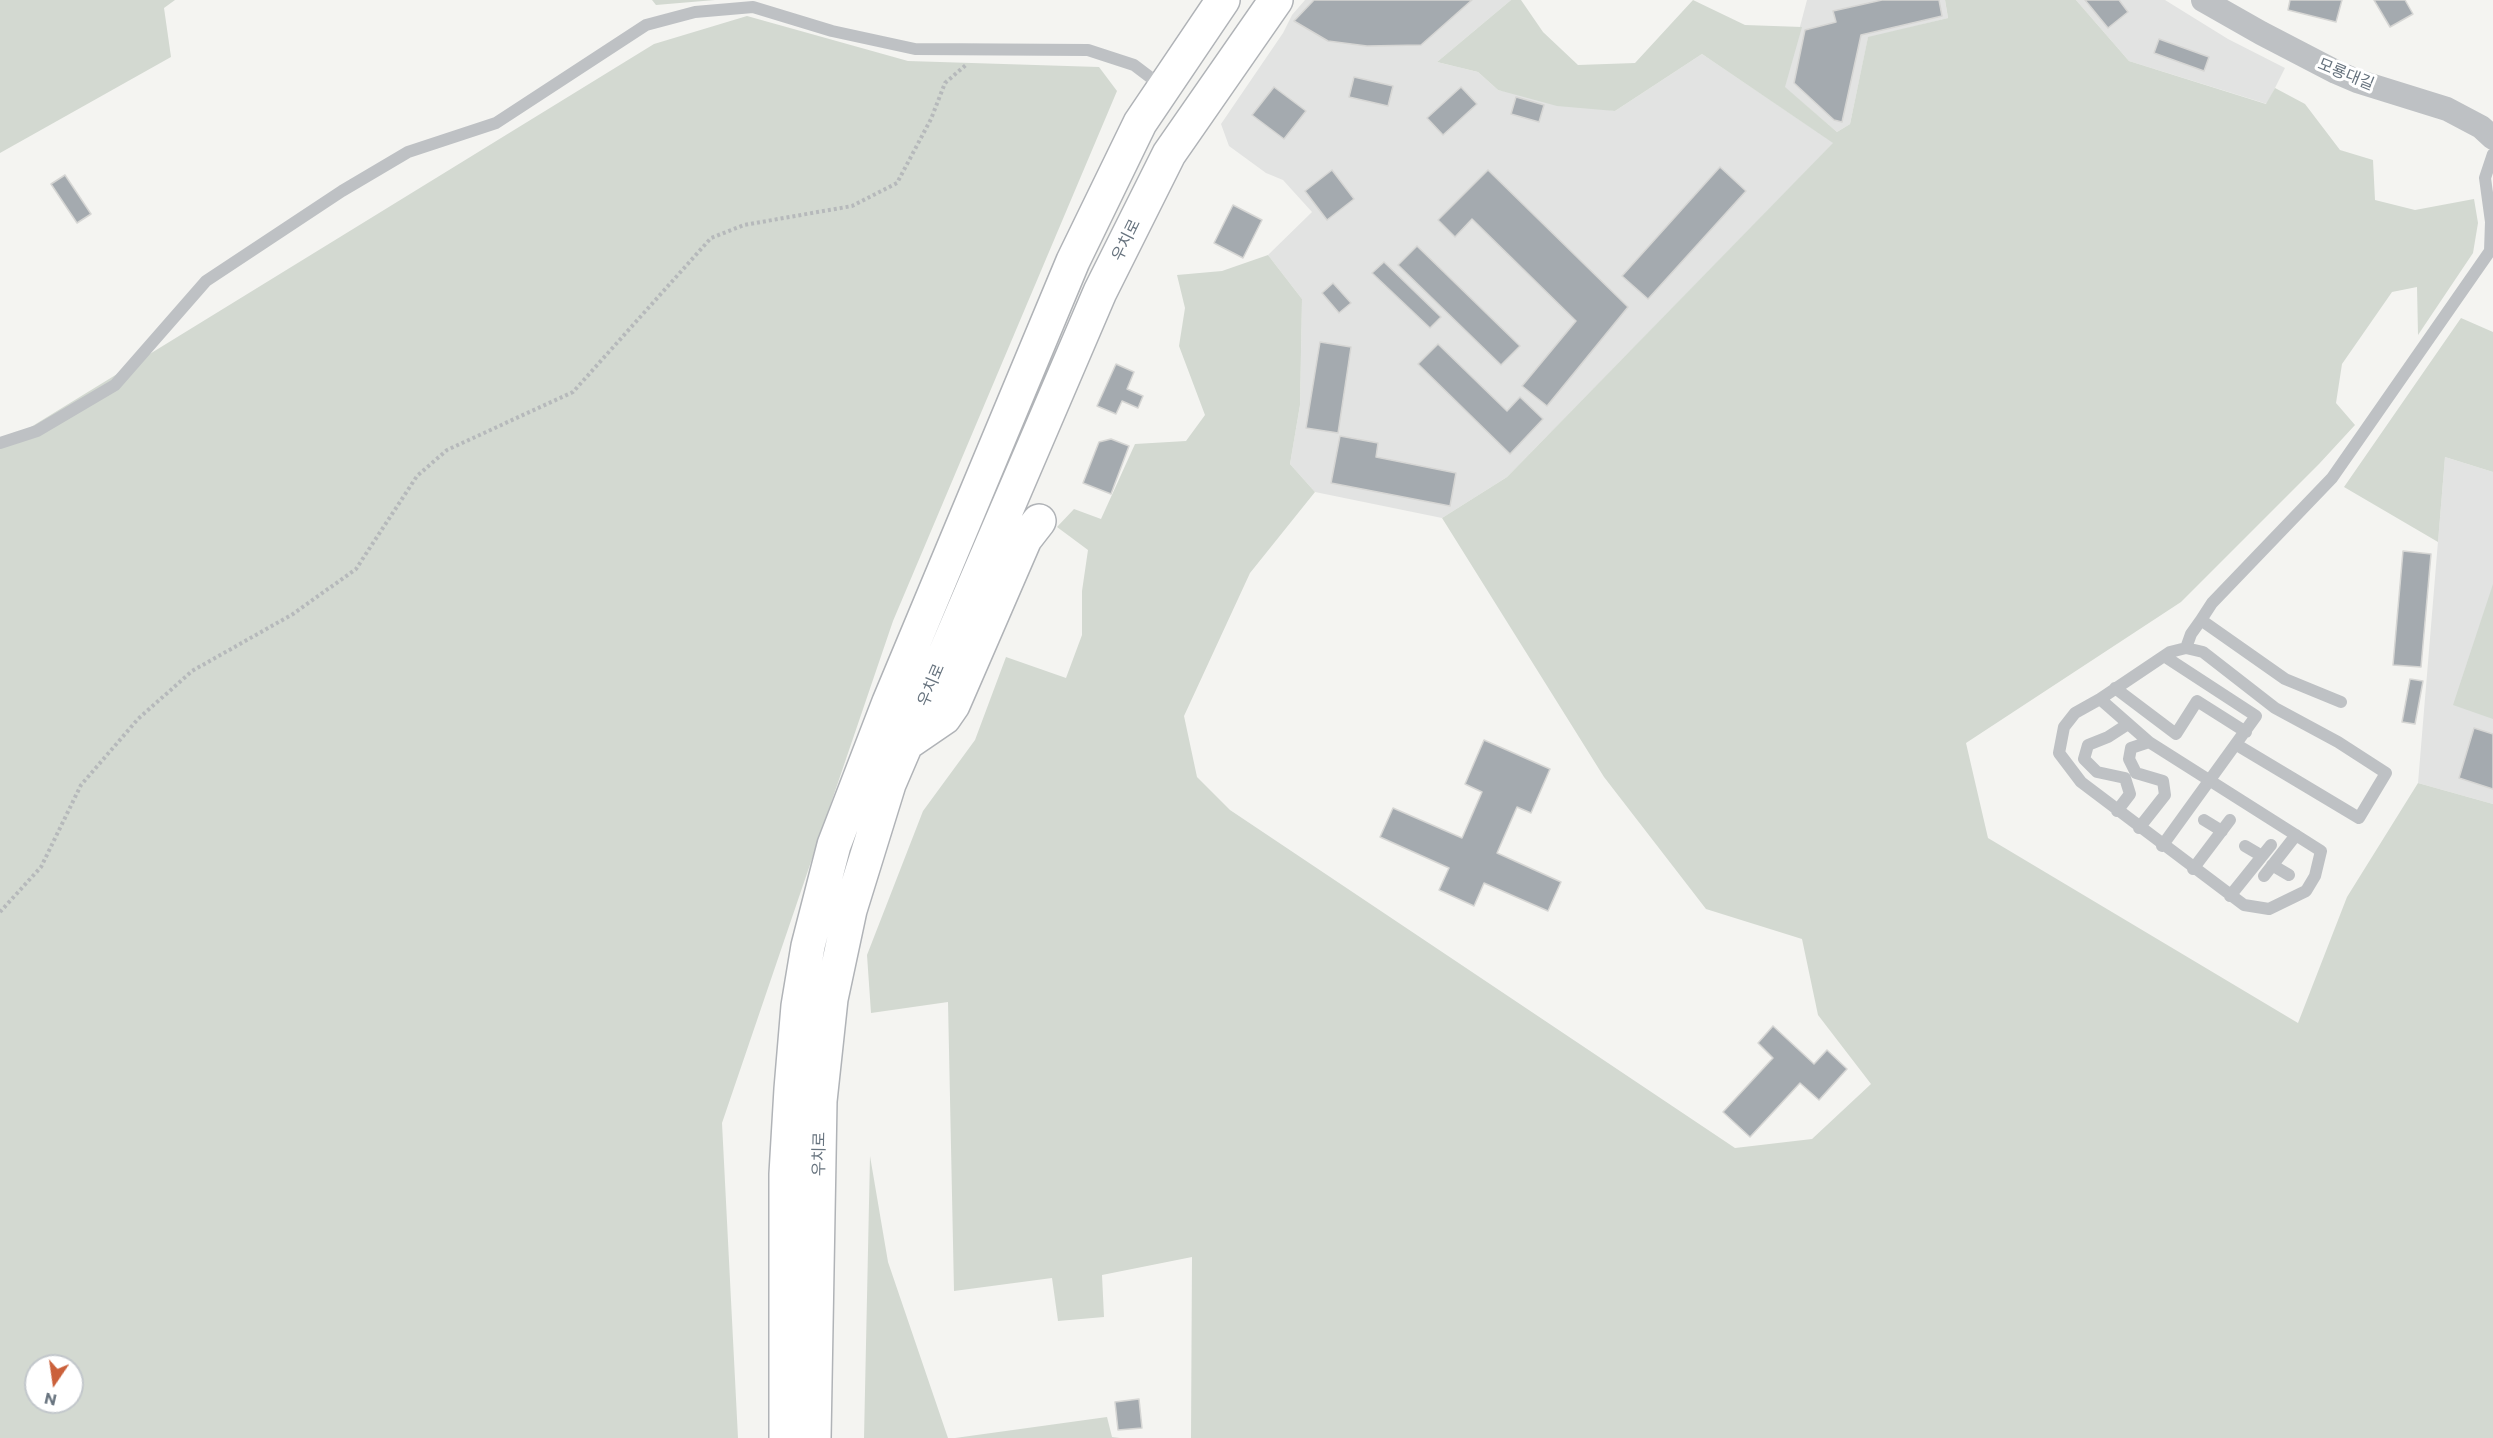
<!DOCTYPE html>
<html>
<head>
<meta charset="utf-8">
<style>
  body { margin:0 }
  #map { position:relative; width:2493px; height:1438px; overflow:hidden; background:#f4f4f1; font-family:Commissioner,sans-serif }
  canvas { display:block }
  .north { position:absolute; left:24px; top:1354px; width:60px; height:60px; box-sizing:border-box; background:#fff; border:2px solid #c2c7cb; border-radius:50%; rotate:193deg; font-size:16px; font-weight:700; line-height:24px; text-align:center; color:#67737e }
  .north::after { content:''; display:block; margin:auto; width:21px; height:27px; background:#cb613b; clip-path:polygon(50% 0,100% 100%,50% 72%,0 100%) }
</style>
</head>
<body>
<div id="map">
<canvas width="2493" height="1438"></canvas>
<div class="north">N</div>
</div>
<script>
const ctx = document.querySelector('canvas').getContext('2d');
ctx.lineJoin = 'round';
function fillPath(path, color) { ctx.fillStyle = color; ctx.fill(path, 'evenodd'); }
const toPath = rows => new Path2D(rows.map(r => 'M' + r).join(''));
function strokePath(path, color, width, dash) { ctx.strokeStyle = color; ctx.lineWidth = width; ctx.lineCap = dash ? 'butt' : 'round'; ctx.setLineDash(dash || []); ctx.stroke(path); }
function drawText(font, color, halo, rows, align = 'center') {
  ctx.font = font + ' Commissioner,"Noto Sans KR",sans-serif'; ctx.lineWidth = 6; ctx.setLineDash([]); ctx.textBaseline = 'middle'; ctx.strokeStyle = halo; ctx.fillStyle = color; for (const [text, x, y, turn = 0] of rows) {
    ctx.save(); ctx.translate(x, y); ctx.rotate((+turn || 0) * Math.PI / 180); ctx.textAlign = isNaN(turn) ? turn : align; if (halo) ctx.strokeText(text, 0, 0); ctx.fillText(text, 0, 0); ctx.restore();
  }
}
const built = toPath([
  [1305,0,1511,0,1437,62,1478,72,1498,90,1615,111,1702,54,1834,143,1507,477,1442,518,1315,492,1290,464,1300,405,1302,299,1268,255,1312,212,1283,180,1266,173,1229,146,1221,124,1283,33,1292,15],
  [1807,0,1945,0,1948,18,1868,38,1850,124,1837,132,1784,87],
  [2076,0,2165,0,2228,39,2285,68,2267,104,2129,61],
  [2445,457,2493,472,2493,804,2418,783]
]);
const green = toPath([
  [0,0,175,0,164,8,171,57,0,153],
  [652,0,715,0,656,5],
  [1511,0,1521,0,1543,32,1578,65,1635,63,1693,0,1745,25,1802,27,1785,87,1837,132,1850,124,1868,37,1948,18,1945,0,2076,0,2129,61,2266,104,2275,88,2305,104,2340,150,2373,160,2375,200,2415,210,2474,199,2478,223,2473,253,2418,335,2417,287,2392,292,2342,364,2336,403,2355,425,2319,464,2181,602,1966,743,1988,838,2298,1023,2347,897,2418,783,2493,804,2493,1438,1191,1438,1192,1257,1102,1275,1104,1317,1058,1321,1052,1278,954,1291,948,1002,871,1013,867,955,923,811,975,740,1006,657,1066,678,1082,635,1082,591,1088,550,1057,527,1074,509,1101,519,1135,444,1186,441,1205,415,1179,346,1185,308,1177,275,1222,271,1268,255,1302,299,1300,405,1290,464,1315,492,1250,573,1184,716,1197,777,1230,810,1735,1148,1812,1139,1871,1084,1818,1015,1802,939,1706,909,1604,777,1442,518,1507,477,1833,143,1702,54,1615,111,1557,106,1498,90,1478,72,1437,62],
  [747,16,908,61,1099,67,1117,91,893,621,722,1123,738,1438,0,1438,0,446,654,44],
  [36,1366,72,1366,72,1402,36,1402],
  [2461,318,2493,332,2493,472,2445,457,2438,542,2344,487],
  [2493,584,2493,719,2453,705],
  [870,1156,888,1262,948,1438,864,1438],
  [1107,1417,1112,1437,1120,1438,955,1438]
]);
const building = toPath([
  [1314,0,1472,0,1421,45,1367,46,1328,41,1294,21,1314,0],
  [1882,0,1939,0,1942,16,1861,35,1842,122,1834,120,1794,83,1805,30,1836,22,1833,11,1882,0],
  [2085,0,2119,0,2128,12,2108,28,2085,0],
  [2290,0,2342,0,2336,22,2288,10,2290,0],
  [2374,0,2405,0,2413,14,2390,27,2374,0],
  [2159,39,2209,57,2204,71,2154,53,2159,39],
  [1354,77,1393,86,1388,106,1349,97,1354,77],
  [1274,87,1306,111,1284,139,1252,115,1274,87],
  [1461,87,1477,104,1443,135,1427,118,1461,87],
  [1516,97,1544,105,1539,122,1511,114,1516,97],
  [1720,167,1746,191,1648,299,1622,276,1720,167],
  [1332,170,1354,199,1327,220,1305,191,1332,170],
  [1488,170,1628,307,1547,406,1522,386,1576,321,1472,219,1455,237,1438,220,1488,170],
  [65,175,91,214,77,223,51,184,65,175],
  [1233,205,1262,220,1243,258,1214,243,1233,205],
  [1417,246,1520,346,1501,365,1398,265,1417,246],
  [1384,262,1441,317,1430,328,1372,273,1384,262],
  [1333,283,1351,303,1339,313,1322,293,1333,283],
  [1320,342,1351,347,1338,433,1306,428,1320,342],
  [1438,344,1507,411,1520,397,1543,419,1510,454,1418,364,1438,344],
  [1116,364,1134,372,1127,389,1143,396,1138,408,1122,401,1116,414,1097,406,1116,364],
  [1340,436,1378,443,1376,457,1456,473,1450,506,1331,483,1340,436],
  [1111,439,1129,446,1111,494,1083,483,1099,442,1111,439],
  [2403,551,2431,554,2421,667,2393,665,2403,551],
  [2410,679,2423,681,2415,724,2402,722,2410,679],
  [2474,728,2493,734,2493,789,2459,778,2474,728],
  [1484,740,1550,769,1531,813,1517,807,1497,853,1561,882,1548,911,1484,883,1474,906,1439,890,1449,868,1380,837,1393,808,1462,838,1482,792,1465,784,1484,740],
  [1773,1026,1814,1064,1827,1050,1847,1069,1819,1100,1800,1083,1750,1137,1723,1112,1773,1058,1758,1043,1773,1026],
  [1139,1399,1142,1428,1118,1430,1115,1402,1139,1399]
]);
const path = toPath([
  [0,912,41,867,81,785,138,719,192,671,293,614,356,569,417,476,447,450,573,392,711,238,744,225,852,206,897,183,931,119,945,83,967,64]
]);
const service = toPath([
  [0,443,37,431,115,385,206,281,342,191,408,152,496,123,646,25,695,12,753,7,832,31,915,49,1088,50,1134,65,1163,87],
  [2186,648,2191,634,2201,620],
  [2115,688,2176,734,2197,701,2246,732],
  [2100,699,2149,742,2321,851,2315,876,2306,891,2269,909,2244,905,2081,782,2059,753,2064,727,2075,713,2100,699],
  [2100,699,2170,652,2186,648,2203,652,2275,708,2338,742,2386,773,2359,818,2237,745],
  [2341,702,2285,679,2201,620,2212,603,2332,478,2490,251,2491,222,2485,178,2493,154],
  [2117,811,2130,794,2125,778,2097,772,2084,759,2088,745,2108,737,2128,724],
  [2204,820,2222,831],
  [2139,828,2165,795,2163,781,2136,773,2129,759,2131,748,2149,742],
  [2162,846,2256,716,2164,656],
  [2245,846,2262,856],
  [2272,865,2289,875],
  [2193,869,2230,820],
  [2264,876,2296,835],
  [2230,896,2271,845]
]);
const minor = toPath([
  [2203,0,2261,33,2336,72,2357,81,2447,109,2481,127,2493,138]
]);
const primary = toPath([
  [906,744,944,718,953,705,1025,539,1039,521],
  [786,1438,786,1174,791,1089,798,1006,808,946,834,845,889,702,1073,261,1140,123,1223,0],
  [814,1438,820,1101,831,999,850,910,889,784,1100,292,1169,154,1276,0]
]);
const streetNames = [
  ["모룡대길",2346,74,22],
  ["우치로",1126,240,-64],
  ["우치로",931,685,-67],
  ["우치로",819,1154,-89]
];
fillPath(built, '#e2e3e2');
fillPath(green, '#d3d9d1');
fillPath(building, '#a4aaaf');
strokePath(building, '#d6d6d4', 1.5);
strokePath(primary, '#b0b3b7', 36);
strokePath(path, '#b6b9bb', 4, [3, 3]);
strokePath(service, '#bec1c4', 12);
strokePath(minor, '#bec1c4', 24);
strokePath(primary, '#fff', 33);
drawText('16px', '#67737e', '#fff', streetNames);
</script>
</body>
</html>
